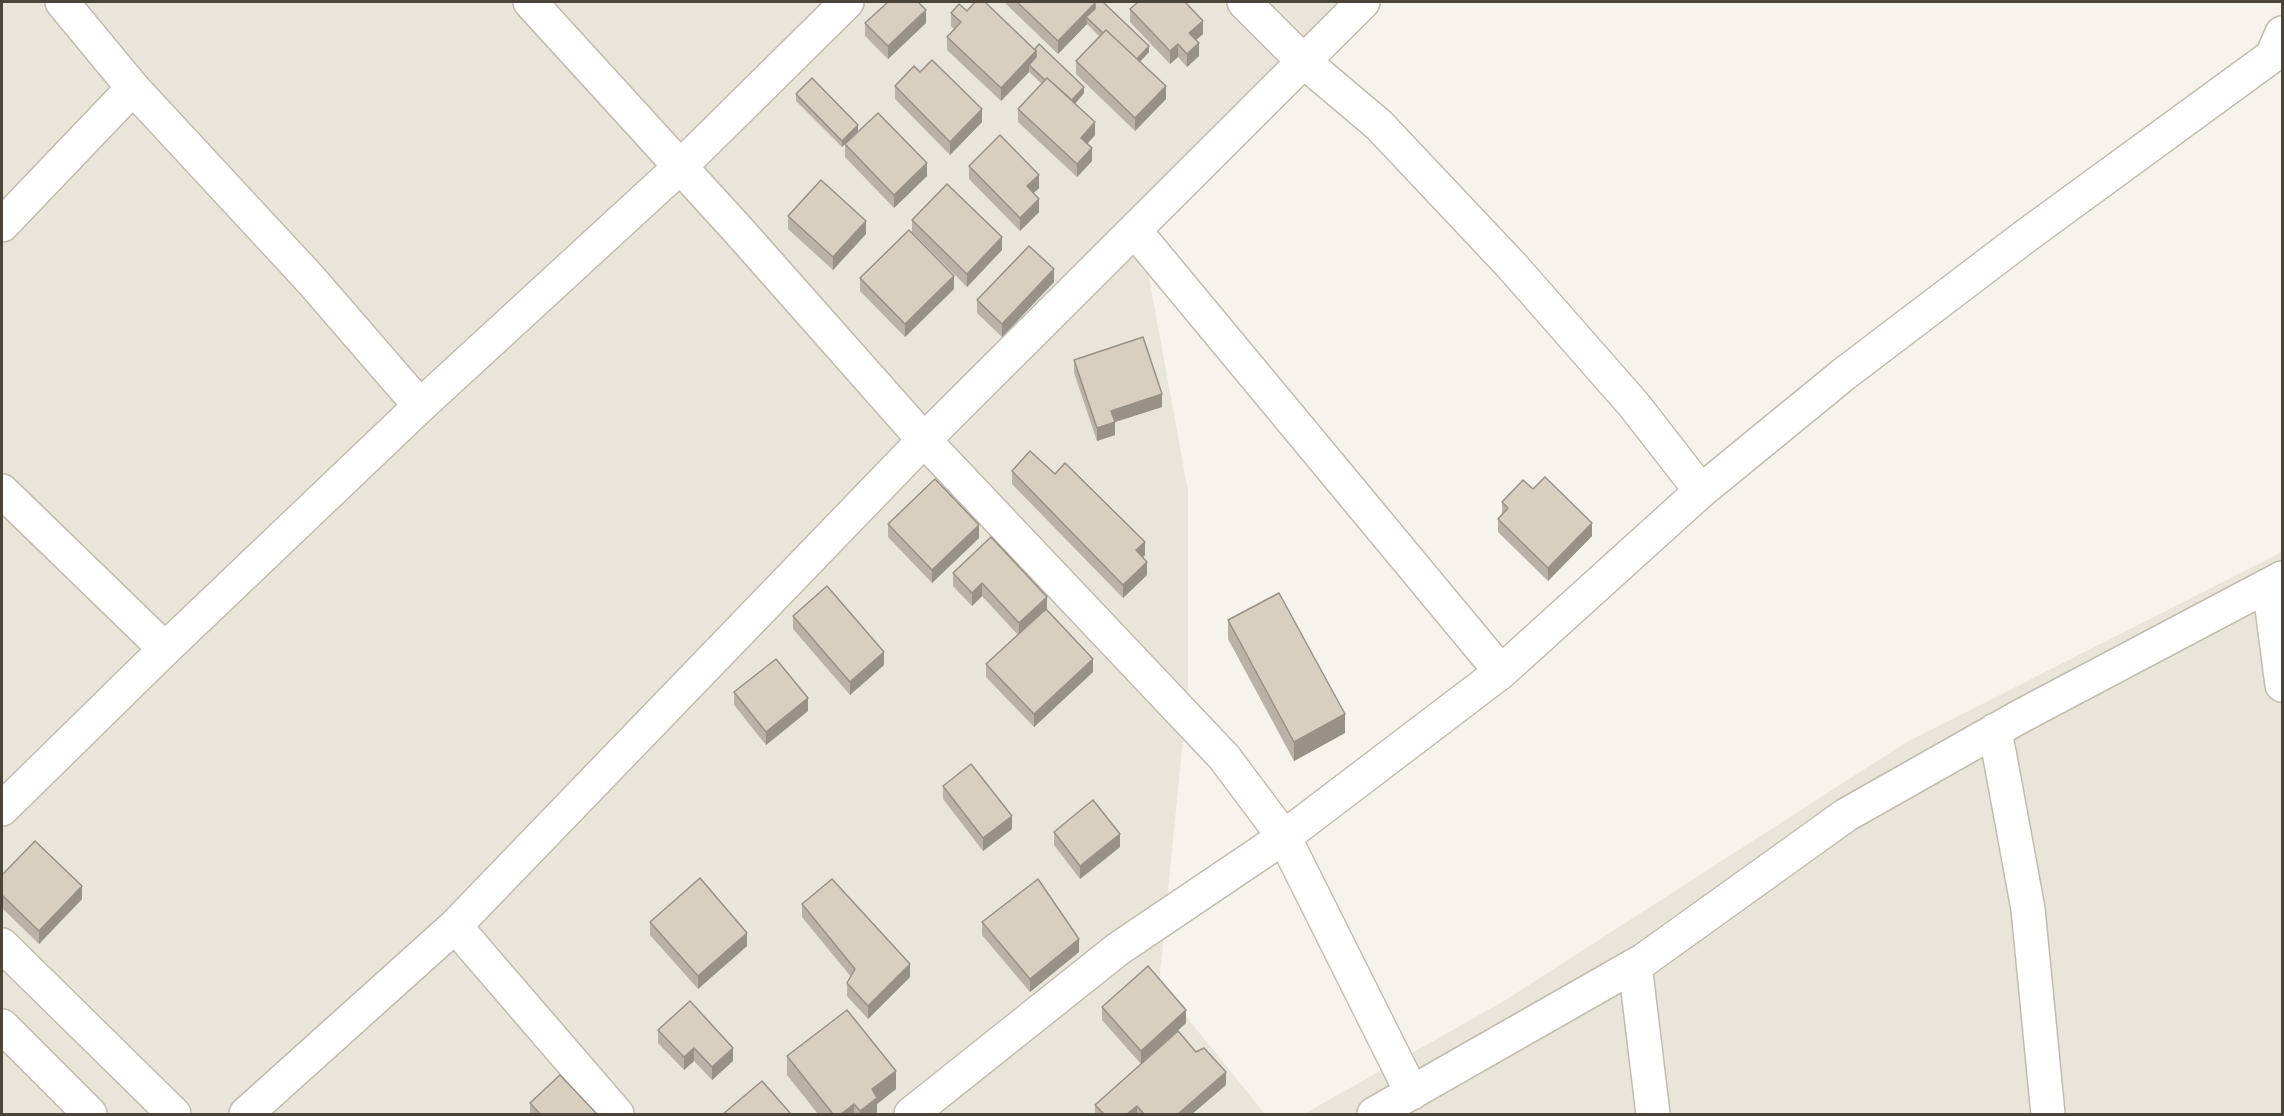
<!DOCTYPE html>
<html>
<head>
<meta charset="utf-8">
<style>
  body { margin:0 }
  #map { position:relative; width:2284px; height:1116px; overflow:hidden; background:#f6f3ec; font-family:"Asap Condensed",sans-serif }
  canvas { display:block }
  .frame { position:absolute; inset:0; border:3px solid #4b4439; pointer-events:none }
</style>
</head>
<body>
<div id="map">
<canvas width="2284" height="1116"></canvas>
<div class="frame"></div>
</div>
<script>
const ctx = document.querySelector('canvas').getContext('2d');
ctx.lineJoin = 'round';
function fillPath(path, color) { ctx.fillStyle = color; ctx.fill(path, 'evenodd'); }
const toPath = rows => new Path2D(rows.map(r => 'M' + r).join(''));
function strokePath(path, color, width, dash) { ctx.strokeStyle = color; ctx.lineWidth = width; ctx.lineCap = dash ? 'butt' : 'round'; ctx.setLineDash(dash || []); ctx.stroke(path); }
const residential = toPath([
  [2,2,1374,2,1140,228,1188,491,1188,688,1159,983,1265,1114,2,1114],
  [2282,552,2282,1114,1304,1114,1504,1001,1905,743]
]);
const minor = toPath([
  [62,2,133,88,311,280,420,406],
  [530,2,739,231,924,440,1224,757,1284,837,1412,1093],
  [1244,2,1302,60,1379,125,1512,266,1634,405,1701,491],
  [2,225,133,88],
  [1135,231,1501,672],
  [2,491,165,649],
  [2269,585,2282,685],
  [1995,730,2028,909,2048,1114],
  [2,809,165,649,420,406,680,167,847,2],
  [455,926,617,1114],
  [2,945,174,1114],
  [1635,965,1653,1114],
  [2,1026,90,1114],
  [246,1114,455,926,924,440,1363,2],
  [911,1114,1118,949,1284,837,1501,672,1701,491,1844,374,2027,235,2272,56,2282,33],
  [1374,1114,1644,960,1846,815,2021,716,2282,578]
]);
const wall = toPath([
  [1004,2,1103,2,1149,52,1140,62,1166,99,1135,131,1076,74,1076,61,1099,36,1087,24,1058,54],
  [1130,9,1203,34,1196,40,1199,56,1187,67,1178,57,1170,64,1130,22],
  [967,11,1035,49,1084,93,1075,103,1095,135,1087,144,1092,161,1077,177,1018,122,1018,109,1042,84,1029,72,1001,101,947,50,947,37,954,29,951,26,951,13],
  [865,23,926,23,888,59,865,36],
  [920,72,982,122,950,155,895,99,895,86],
  [796,94,858,131,842,147,796,101],
  [845,144,927,176,894,208,845,157],
  [969,166,1039,188,1034,193,1039,212,1020,231,969,179],
  [788,216,866,234,833,270,788,229],
  [912,220,1002,250,967,287,913,233,954,289,905,337,860,291,860,278,912,233],
  [1054,282,1002,337,977,313,977,300],
  [1074,360,1162,407,1115,422,1115,435,1097,441,1074,373],
  [1012,471,1145,555,1143,557,1147,575,1123,598,1012,484],
  [1502,502,1592,536,1548,581,1498,532,1498,519,1502,515],
  [888,524,979,538,932,583,888,537],
  [991,537,1093,672,1034,727,986,677,986,664,1018,635,982,596,972,606,953,586,953,573],
  [793,616,884,665,850,695,793,629],
  [1228,620,1345,733,1294,761,1228,639],
  [734,692,808,711,766,745,734,705],
  [943,786,1012,829,983,851,943,799],
  [1054,832,1120,847,1080,879,1054,845],
  [2,875,82,899,39,944,2,908],
  [802,904,910,977,868,1019,847,996,847,983,851,977,802,917],
  [650,922,747,946,698,989,650,935],
  [982,922,1079,952,1030,992,982,935],
  [1102,1007,1186,1023,1141,1064,1102,1020],
  [658,1030,733,1061,712,1080,694,1061,684,1070,658,1043],
  [787,1056,896,1089,877,1104,877,1114,818,1114,787,1075],
  [1226,1085,1192,1114,1095,1114,1095,1105],
  [530,1103,597,1114,530,1114]
]);
const shadedWall = toPath([
  [1095,3,1095,16,1086,17,1087,24,1058,54,1058,41],
  [926,10,926,23,888,59,888,46],
  [1203,21,1203,34,1189,46,1189,33],
  [1199,43,1199,56,1187,67,1187,54],
  [1178,44,1178,57,1170,64,1170,51],
  [1149,46,1149,52,1133,69,1133,62],
  [1036,51,1036,64,1029,65,1029,72,1001,101,1001,88],
  [1166,86,1166,99,1135,131,1135,118],
  [1084,87,1084,93,1070,110,1070,103],
  [982,109,982,122,950,155,950,142],
  [1095,122,1095,135,1081,151,1081,138],
  [858,125,858,131,842,147,842,141],
  [1092,148,1092,161,1077,177,1077,164],
  [927,163,927,176,894,208,894,195],
  [1039,175,1039,188,1027,199,1027,186],
  [1039,199,1039,212,1020,231,1020,218],
  [866,221,866,234,833,270,833,257],
  [1002,237,1002,250,967,287,967,274],
  [1054,269,1054,282,1002,337,1002,324],
  [954,276,954,289,905,337,905,324],
  [1162,394,1162,407,1115,422,1115,435,1097,441,1097,428,1111,411],
  [1592,523,1592,536,1548,581,1548,568],
  [979,525,979,538,932,583,932,570],
  [1145,542,1145,555,1136,563,1136,550],
  [1147,562,1147,575,1123,598,1123,585],
  [982,583,982,596,972,606,972,593],
  [1047,597,1047,610,1019,636,1019,623],
  [884,652,884,665,850,695,850,682],
  [1093,659,1093,672,1034,727,1034,714],
  [808,698,808,711,766,745,766,732],
  [1345,714,1345,733,1294,761,1294,742],
  [1012,816,1012,829,983,851,983,838],
  [1120,834,1120,847,1080,879,1080,866],
  [82,886,82,899,39,944,39,931],
  [747,933,747,946,698,989,698,976],
  [1079,939,1079,952,1030,992,1030,979],
  [910,964,910,977,868,1019,868,1006],
  [1186,1010,1186,1023,1141,1064,1141,1051],
  [694,1048,694,1061,684,1070,684,1057],
  [733,1048,733,1061,712,1080,712,1067],
  [896,1071,896,1089,877,1104,877,1114,860,1114,860,1111,872,1089],
  [1226,1072,1226,1085,1192,1114,1178,1114],
  [854,1104,854,1114,841,1114],
  [1137,1106,1137,1114,1127,1114]
]);
const building = toPath([
  [888,2,918,2,926,10,888,46,865,23,888,2],
  [975,2,985,2,1036,51,1001,88,947,37,961,22,951,13,959,4,967,11,975,2],
  [1017,2,1093,2,1095,3,1058,41,1017,2],
  [1093,2,1103,2,1149,46,1137,59,1106,30,1103,33,1086,17,1095,9,1095,3,1093,2],
  [1138,2,1185,2,1203,21,1189,33,1199,43,1187,54,1178,44,1170,51,1130,9,1138,2],
  [1106,30,1166,86,1135,118,1076,61,1106,30],
  [1039,44,1084,87,1072,100,1047,78,1045,80,1029,65,1036,57,1036,51,1035,49,1039,44],
  [932,60,982,109,950,142,895,86,914,66,920,72,932,60],
  [812,78,858,125,842,141,796,94,812,78],
  [1047,78,1095,122,1081,138,1092,148,1077,164,1018,109,1047,78],
  [878,113,927,163,894,195,845,144,878,113],
  [1000,135,1039,175,1027,186,1039,199,1020,218,969,166,1000,135],
  [821,180,866,221,833,257,788,216,821,180],
  [947,184,1002,237,967,274,912,220,947,184],
  [909,230,954,276,905,324,860,278,909,230],
  [1029,246,1054,269,1002,324,977,300,1029,246],
  [1143,337,1162,394,1111,411,1115,422,1097,428,1074,360,1143,337],
  [1030,451,1055,474,1065,463,1145,542,1136,550,1147,562,1123,585,1012,471,1030,451],
  [1545,477,1592,523,1548,568,1498,519,1508,508,1502,502,1523,480,1533,489,1545,477],
  [935,479,979,525,932,570,888,524,935,479],
  [991,537,1047,597,1019,623,982,583,972,593,953,573,991,537],
  [827,586,884,652,850,682,793,616,827,586],
  [1279,593,1345,714,1294,742,1228,620,1279,593],
  [1046,609,1093,659,1034,714,986,664,1046,609],
  [776,659,808,698,766,732,734,692,776,659],
  [971,764,1012,816,983,838,943,786,971,764],
  [1093,800,1120,834,1080,866,1054,832,1093,800],
  [35,841,82,886,39,931,2,895,2,875,35,841],
  [700,878,747,933,698,976,650,922,700,878],
  [832,879,910,964,868,1006,847,983,855,969,802,904,832,879],
  [1038,879,1079,939,1030,979,982,922,1038,879],
  [1148,966,1186,1010,1141,1051,1102,1007,1148,966],
  [690,1001,733,1048,712,1067,694,1048,684,1057,658,1030,690,1001],
  [847,1010,896,1071,872,1089,877,1098,860,1111,854,1104,841,1114,833,1114,787,1056,847,1010],
  [1178,1031,1196,1052,1204,1048,1226,1072,1178,1114,1144,1114,1137,1106,1127,1114,1104,1114,1095,1105,1178,1031],
  [560,1075,597,1114,540,1114,530,1103,560,1075],
  [762,1081,791,1114,723,1114,762,1081]
]);
fillPath(residential, '#eae5da');
strokePath(minor, '#c2bbae', 36);
strokePath(minor, '#fff', 33);
fillPath(wall, '#bab2a6');
fillPath(shadedWall, '#979187');
fillPath(building, '#d8cfc1');
strokePath(building, '#979187', 1.5);
</script>
</body>
</html>
